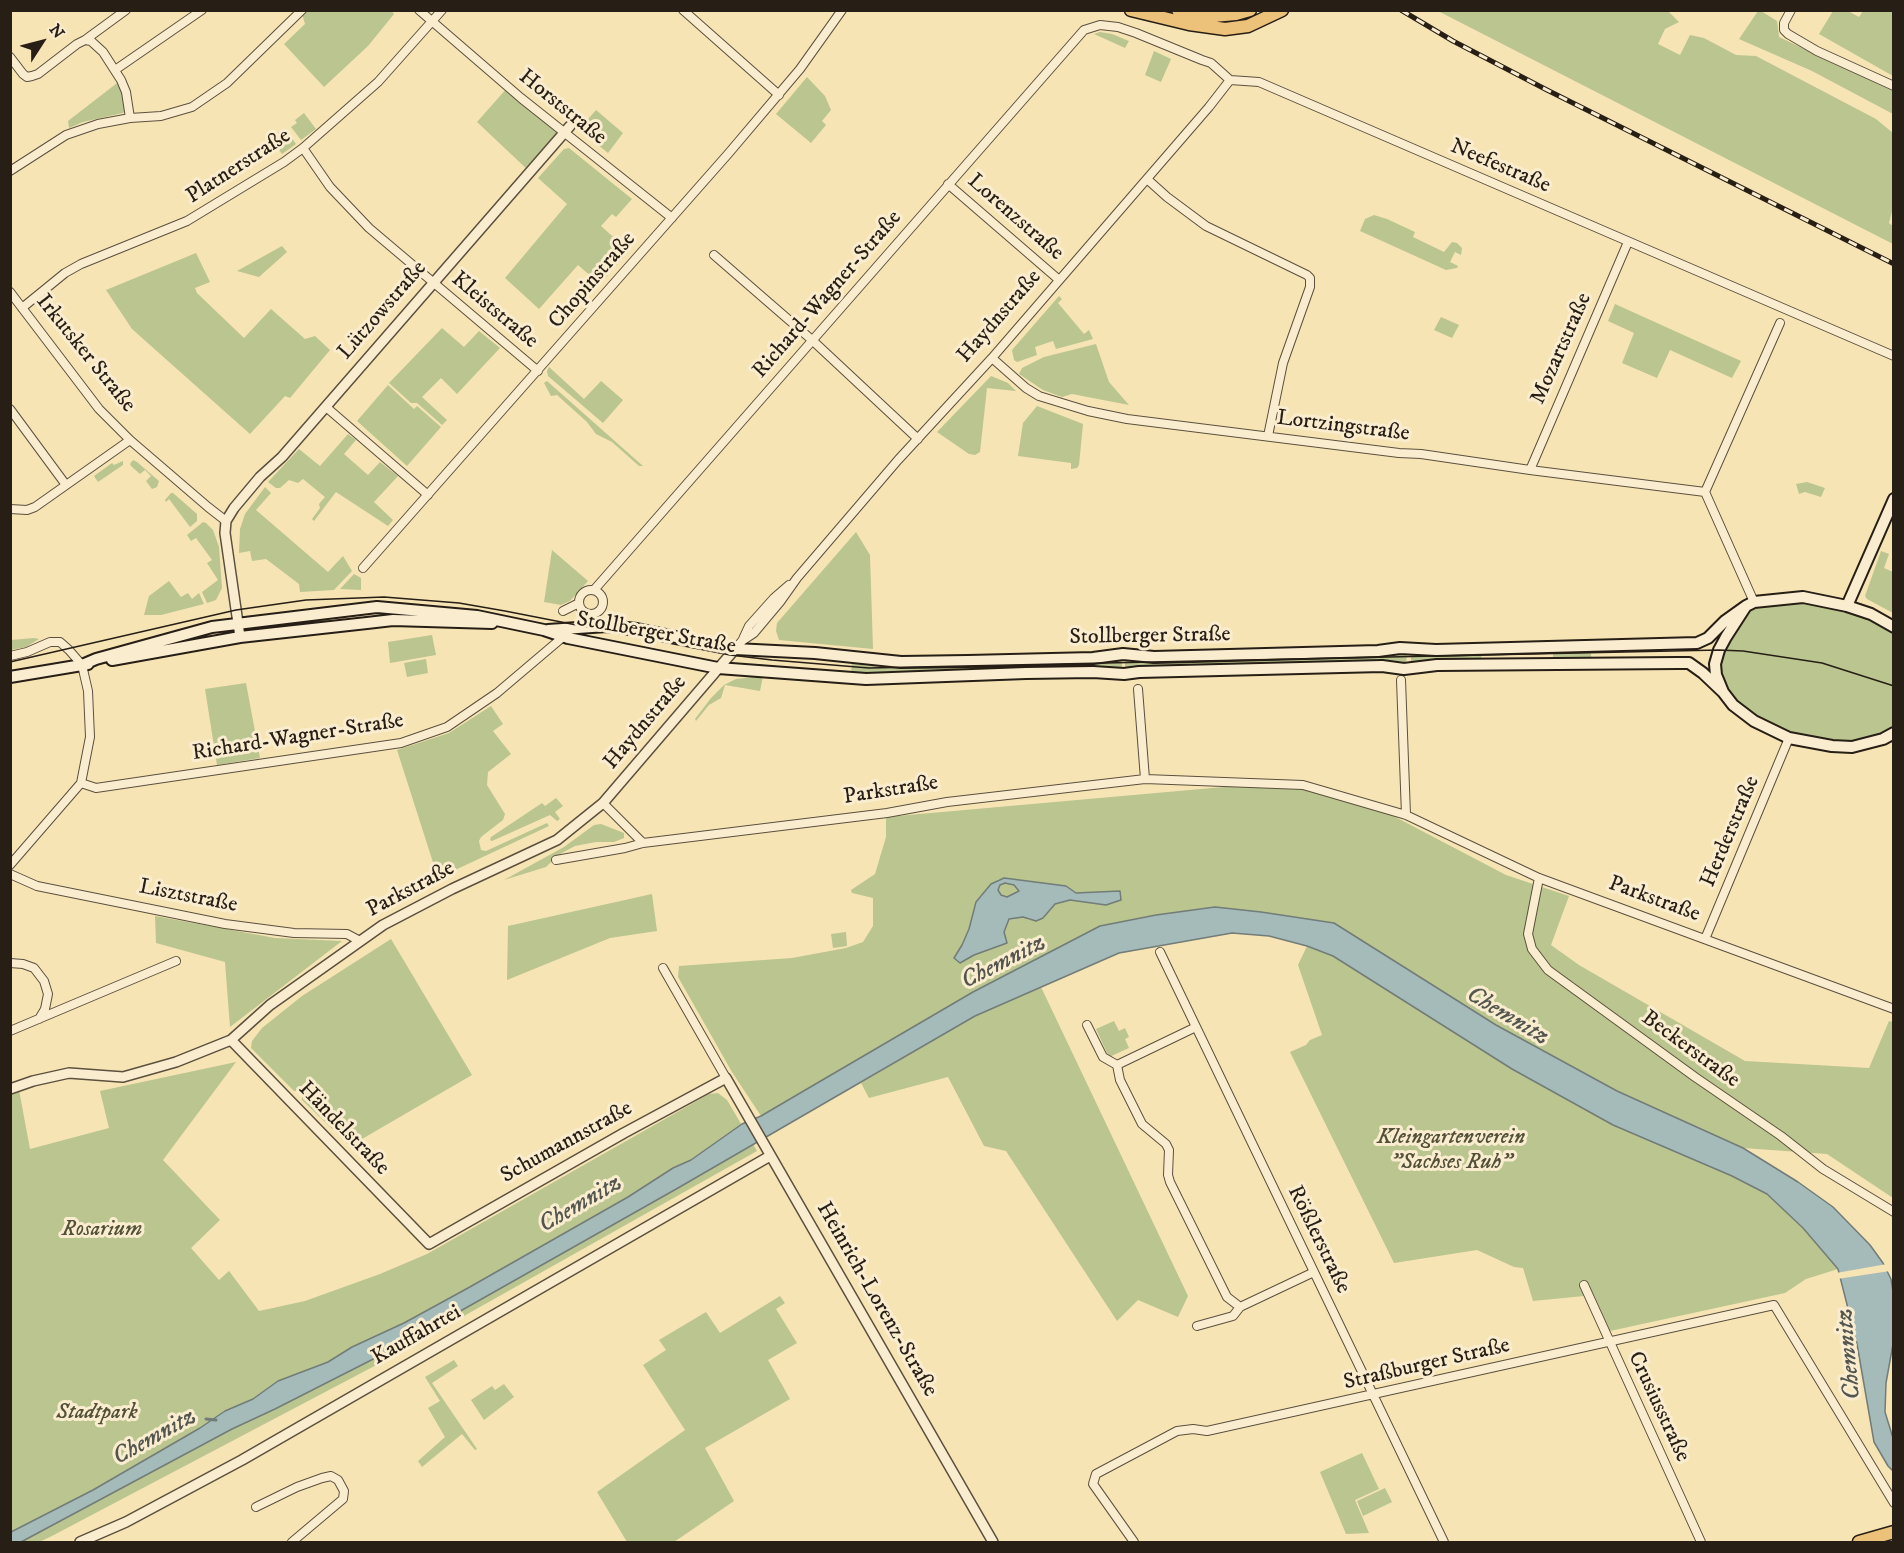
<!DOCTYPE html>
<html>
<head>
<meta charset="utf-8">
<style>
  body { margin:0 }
  #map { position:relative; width:1904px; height:1553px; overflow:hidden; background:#f7e4b5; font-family:"IM FELL DW Pica",serif }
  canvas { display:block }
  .frame { position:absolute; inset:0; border:12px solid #271e16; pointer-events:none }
  .north { position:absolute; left:12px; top:12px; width:60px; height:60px; -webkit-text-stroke:4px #faedcf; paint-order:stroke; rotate:54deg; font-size:16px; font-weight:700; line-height:24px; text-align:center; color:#271e16 }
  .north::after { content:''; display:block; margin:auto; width:21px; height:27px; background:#271e16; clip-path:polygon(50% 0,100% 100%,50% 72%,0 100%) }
</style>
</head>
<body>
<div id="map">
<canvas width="1904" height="1553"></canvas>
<div class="frame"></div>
<div class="north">N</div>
</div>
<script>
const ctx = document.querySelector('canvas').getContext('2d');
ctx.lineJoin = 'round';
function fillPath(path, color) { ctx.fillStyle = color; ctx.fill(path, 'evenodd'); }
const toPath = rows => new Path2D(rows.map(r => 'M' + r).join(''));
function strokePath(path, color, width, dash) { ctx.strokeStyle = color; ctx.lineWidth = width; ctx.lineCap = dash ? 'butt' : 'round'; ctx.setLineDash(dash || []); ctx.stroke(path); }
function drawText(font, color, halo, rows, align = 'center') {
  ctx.font = font + ' "IM FELL DW Pica",serif'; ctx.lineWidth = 6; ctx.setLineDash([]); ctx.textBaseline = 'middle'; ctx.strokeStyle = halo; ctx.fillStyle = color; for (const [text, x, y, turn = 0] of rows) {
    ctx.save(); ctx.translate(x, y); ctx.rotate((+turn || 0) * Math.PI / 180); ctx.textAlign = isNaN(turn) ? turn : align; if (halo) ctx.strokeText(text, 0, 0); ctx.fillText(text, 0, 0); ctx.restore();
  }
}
const green = toPath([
  [391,10,394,14,368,46,324,87,284,44,305,24,302,14,306,11],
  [1438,11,1668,11,1679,22,1665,29,1658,44,1680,55,1690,35,1704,38,1736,55,1756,56,1876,119,1893,133,1894,204,1889,223,1893,226,1893,244],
  [1758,11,1761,11,1777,21,1779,37,1893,91,1893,114,1812,71,1739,39],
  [1833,11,1848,11,1859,17,1863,11,1893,11,1893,76,1819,34],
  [1100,32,1112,34,1129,41,1125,48,1094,34],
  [1154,51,1171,59,1161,82,1145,75],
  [807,77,825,96,831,110,822,121,826,125,811,143,776,114],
  [121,80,130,107,123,113,83,122,69,128,68,121],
  [508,87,564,133,530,172,477,122],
  [596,110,623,133,608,153,582,132,581,127],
  [304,113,316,129,301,140,291,127,297,123,295,120],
  [280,131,283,134,287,131,296,144,282,154,270,138],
  [569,148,632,199,616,217,612,214,601,226,629,251,600,284,578,265,539,309,505,278,567,204,538,178,564,149],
  [1374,215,1387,219,1415,232,1413,237,1444,252,1452,242,1457,243,1462,248,1461,255,1455,252,1450,262,1458,266,1457,268,1446,270,1360,231,1365,219],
  [282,246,287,252,259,277,237,271],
  [196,253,210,282,195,288,197,293,244,338,271,309,305,339,315,336,330,350,290,398,285,396,250,434,132,329,106,290],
  [1059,296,1062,299,1058,303,1084,334,1089,330,1093,339,1056,349,1053,341,1035,347,1037,355,1017,362,1014,360,1012,350],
  [1615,304,1741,361,1732,378,1670,350,1657,378,1622,363,1634,333,1608,321],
  [1441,317,1459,325,1452,338,1434,330],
  [442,328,464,347,479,331,500,348,457,394,441,378,422,397,447,420,442,425,417,403,411,403,389,383],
  [1096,344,1109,382,1129,405,1072,394,1062,397,1043,390,1019,374,1022,368,1044,357],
  [549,367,584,399,601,381,623,400,603,423,548,376,547,371],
  [991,376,1008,383,1016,391,987,388,980,452,975,455,969,454,937,432],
  [547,381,643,466,639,466,612,442,596,434,587,422,557,395,551,396,544,383],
  [388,385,414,409,417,406,441,427,407,466,357,421],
  [1037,406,1083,424,1079,465,1077,468,1071,469,1071,463,1018,456,1023,423],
  [348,434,356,440,344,454,368,475,380,462,398,476,374,502,393,520,388,526,336,492,314,521,312,519,320,508,319,504,325,497,303,479,298,483,289,480,280,488,276,488,268,482,299,449,320,466],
  [133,460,137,462,159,481,157,487,152,489,146,481,151,476,145,470,140,474,131,466,130,464],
  [123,461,123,465,98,482,94,476,112,463,114,465],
  [1807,482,1825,488,1821,497,1805,492,1799,494,1796,484],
  [265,487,271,493,256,510,328,572,343,556,352,571,334,590,300,592,299,584,266,559,252,561,250,551,239,553,240,529,245,514],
  [171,493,173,493,197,514,197,521,190,527,169,499,166,502,165,500],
  [203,522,206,523,213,530,219,547,222,588,216,600,207,603,202,592,218,580,207,563,212,560,196,538,191,541,187,535],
  [856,532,870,555,873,649,779,640,776,631,777,623],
  [552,550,588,581,570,601,561,605,544,602],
  [1881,551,1889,554,1884,568,1893,572,1893,613,1867,599,1865,596],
  [354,574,361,578,361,590,340,589],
  [169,581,181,597,188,593,192,599,199,593,204,604,161,615,144,615,149,596],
  [1778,599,1847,606,1893,627,1893,733,1852,747,1765,728,1723,692,1717,655,1746,606],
  [432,635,436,655,390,663,388,642],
  [34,638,39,639,26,647,11,650,11,640],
  [1590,648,1592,662,1553,661,1553,651],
  [1400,651,1400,654,1407,655,1406,662,1401,662,1401,666,1125,669,1125,660,1130,660,1130,657],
  [1414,651,1481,652,1482,662,1415,665,1415,661,1411,661,1411,655,1414,655],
  [426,659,428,673,407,677,404,663],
  [852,661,1116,660,1122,661,1122,668,1116,668,1116,672,851,676],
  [763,676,760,691,725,685,721,698,709,705,696,721,695,719,711,698,724,685,736,679],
  [246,683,260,758,217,765,205,689],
  [491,706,503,724,493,731,511,754,488,772,487,785,505,814,503,820,481,837,479,841,481,850,486,851,547,823,549,826,438,878,397,750,449,733],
  [1291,781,1359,798,1506,875,1569,896,1551,945,1579,965,1745,1061,1869,1068,1889,1021,1893,1022,1893,1198,1827,1154,1743,1148,1617,1091,1496,1025,1334,923,1261,912,1215,907,973,992,761,1116,732,1072,678,977,679,966,792,958,846,948,863,942,873,926,873,898,852,893,851,890,875,874,886,837,886,817],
  [1004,878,1065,886,1076,893,1097,893,1121,900,1107,905,1070,900,1055,904,1043,917,1030,920,1023,917,1009,919,1004,933,1007,943,974,955,960,963,962,945,969,929,976,902,997,880],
  [556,798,563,806,555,812,560,819,557,821,550,815,492,841,490,840,491,837,542,803,545,806],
  [601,824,624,833,624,838,614,842,596,842,575,846,558,855,546,867,504,880,564,847,594,825],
  [1005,883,1014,885,1019,891,1007,897,1001,895,997,890,1000,885],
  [652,894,657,931,610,938,507,980,508,926],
  [155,916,275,938,342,941,230,1027,225,962,156,943],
  [846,932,847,946,833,948,831,934],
  [391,939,472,1075,350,1146,302,1100,302,1096,298,1091,294,1091,251,1048,252,1041,262,1028,302,996],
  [1307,946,1333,956,1512,1069,1613,1125,1732,1176,1767,1194,1803,1228,1838,1269,1806,1279,1785,1293,1610,1331,1594,1295,1533,1301,1523,1268,1514,1267,1477,1250,1394,1263,1290,1052,1306,1045,1310,1040,1322,1035,1298,965],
  [1041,987,1188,1296,1178,1317,1138,1300,1117,1321,1006,1151,984,1146,948,1077,869,1098,861,1083,975,1016],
  [1114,1021,1119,1031,1125,1028,1129,1037,1125,1039,1129,1048,1109,1057,1096,1029],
  [236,1062,163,1160,220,1220,191,1248,219,1280,229,1271,259,1311,305,1301,380,1274,427,1254,709,1094,718,1093,727,1100,757,1151,384,1361,50,1537,39,1542,11,1542,10,1093,19,1090,30,1149,109,1128,100,1091],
  [780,1296,785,1303,776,1309,797,1343,768,1360,790,1399,705,1448,734,1501,674,1542,627,1542,597,1492,685,1430,643,1365,666,1350,659,1340,706,1312,720,1333],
  [454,1360,458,1366,432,1383,477,1449,475,1450,462,1434,422,1467,418,1461,445,1437,428,1408,440,1401,425,1377],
  [504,1384,514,1397,484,1420,471,1400,492,1386,495,1390],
  [1362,1453,1379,1489,1355,1500,1369,1533,1346,1534,1320,1472],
  [1385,1488,1392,1502,1363,1516,1357,1501]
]);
const water = toPath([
  [1004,878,1066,886,1076,893,1120,891,1121,900,1106,905,1070,900,1055,904,1043,918,1036,921,1023,917,1009,919,1004,932,1007,943,974,955,960,963,954,958,962,945,969,929,976,902,991,884,1004,878],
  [1005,883,1014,885,1019,891,1007,897,1001,895,998,890,1000,885,1005,883],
  [1215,907,1261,912,1334,923,1496,1025,1617,1091,1743,1148,1798,1182,1833,1207,1870,1245,1883,1263,1891,1279,1893,1292,1893,1344,1886,1383,1885,1412,1893,1438,1893,1471,1888,1466,1874,1442,1857,1344,1838,1269,1803,1228,1767,1194,1732,1176,1613,1125,1512,1069,1333,956,1307,946,1269,936,1232,933,1119,953,975,1016,678,1188,395,1348,275,1409,232,1429,21,1542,11,1542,11,1532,93,1490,200,1428,225,1411,253,1399,278,1381,328,1362,352,1347,404,1323,468,1288,628,1197,673,1168,691,1160,742,1124,761,1116,807,1089,973,992,1100,926,1156,915,1215,907]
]);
const pier = toPath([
  [1887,1264,1890,1271,1837,1279,1836,1273]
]);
const stream = toPath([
  [206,1419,216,1420]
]);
const minor = toPath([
  [419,10,521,98,672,218],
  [683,10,779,95],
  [1791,10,1784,23,1784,30,1788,34,1817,51,1894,86],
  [85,40,126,10],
  [10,57,23,74,27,77,32,76,38,74,77,44,85,40,91,41,103,52,121,80,126,92,130,118],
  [115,70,202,10],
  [303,148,330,187,369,228,538,371],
  [10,171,66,135,98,124,130,118,161,116,192,107,227,83,302,10],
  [1147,179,1167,197,1206,226,1307,275,1310,278,1310,287,1283,363,1268,436],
  [948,184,1058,279],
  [714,255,812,340,918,439],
  [10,292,99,409,130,440,208,507,226,521],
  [22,308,65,273,81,264,187,221,284,162,303,148,378,82,442,10],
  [992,358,1026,388,1039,396,1088,411,1127,419,1399,453,1421,454,1530,470,1705,492],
  [326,407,428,495],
  [10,409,66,485],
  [1530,470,1628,242],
  [10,509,27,510,35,507,130,440],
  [363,568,728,154,800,69,842,10],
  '579 602a12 12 0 1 1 24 0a12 12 0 1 1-24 0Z',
  [594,590,1084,30,1100,25,1118,27,1136,33,1202,60,1211,63,1230,80,1259,82,1894,356],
  [1754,602,1705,492,1780,323],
  [563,611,579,603],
  [743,639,749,626,774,598,789,585],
  [735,649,742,641,754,633,780,602,797,578,898,460,992,358,1209,107,1230,80],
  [10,656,27,652,50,642,60,642,69,650,82,665,88,691,90,737,81,783,10,865],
  [1401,680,1406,815],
  [1138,689,1145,779],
  [81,783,96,788,401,743,447,727,497,693,563,637],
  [603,803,643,843],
  [556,860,625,848,643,843,887,813,947,802,1145,779,1303,785,1406,815,1539,878,1894,1009],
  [10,874,37,886,225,924,294,933,347,934,360,941],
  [1539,878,1528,934,1532,949,1548,970,1695,1077,1781,1136,1823,1169,1894,1212],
  [1705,939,1789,738],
  [1160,952,1444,1542],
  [10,963,23,964,34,968,44,981,48,994,45,1009,39,1019],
  [663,968,726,1078],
  [1087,1025,1103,1057,1117,1065],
  [1196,1027,1117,1065,1120,1080,1142,1124,1166,1144,1169,1150,1168,1175,1170,1182,1227,1297,1240,1307,1314,1272],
  [10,1031,176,961],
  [1584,1285,1701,1542],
  [1197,1326,1233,1316,1240,1307],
  [256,1507,297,1487,322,1478,331,1476,338,1480,344,1491,343,1499,292,1542],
  [1134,1542,1093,1484,1096,1474,1177,1431,1193,1429,1207,1431,1774,1305,1894,1503]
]);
const tertiary = toPath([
  [240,637,225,533,226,521,234,508,260,477,282,457,570,126],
  [231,1040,429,1244,624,1133,726,1078,993,1542],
  [10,1089,33,1081,69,1073,123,1077,176,1062,231,1040,270,1005,383,925,452,889,557,840,603,803,735,649],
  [80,1542,126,1522,242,1460,770,1156]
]);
const secondary = toPath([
  [1847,606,1894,499],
  [1894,627,1871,614,1847,606,1803,597,1754,602,1746,606,1726,637,1719,650,1715,664,1716,675,1723,692,1733,705,1754,721,1789,738,1832,746,1852,747,1883,739,1894,733],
  [548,630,607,626,637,629,735,649,815,653,901,662,968,661,1093,658,1123,654,1154,657,1378,651,1400,648,1436,650,1697,643,1708,638,1725,621,1746,606],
  [112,660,240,637,367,623,393,620,492,623],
  [82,665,96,659,212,627,377,607,477,616,544,630,568,638,718,668,866,679,1026,673,1093,672,1124,674,1139,672,1382,666,1404,669,1437,665,1678,663,1689,663,1703,673,1723,692],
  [10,677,88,664]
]);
const primary = toPath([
  [1131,10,1189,24,1225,29,1248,26,1282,10],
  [1178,10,1213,16,1236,14,1250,10],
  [1859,1542,1894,1532]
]);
const tram = toPath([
  [10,662,236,610,306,600,384,597,459,603,505,611,730,655,772,660,869,668,1719,650,1743,651,1822,663,1894,686],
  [1892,1542,1894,1542]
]);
const rail = toPath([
  [1401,10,1453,41,1547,90,1894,264]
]);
const streetNames = [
  ["Horststraße",562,108,39],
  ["Platnerstraße",239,167,-33],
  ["Neefestraße",1500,167,23],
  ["Lorenzstraße",1015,218,41],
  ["Chopinstraße",593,281,-49],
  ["Richard-Wagner-Straße",828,295,-49],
  ["Lützowstraße",383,311,-49],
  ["Kleiststraße",494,311,40],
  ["Haydnstraße",1000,317,-49],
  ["Mozartstraße",1562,349,-66],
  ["Irkutsker Straße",85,354,51],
  ["Lortzingstraße",1343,427,7],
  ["Stollberger Straße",656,634,10],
  ["Stollberger Straße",1150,637,-1],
  ["Haydnstraße",646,723,-50],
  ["Richard-Wagner-Straße",298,738,-9],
  ["Parkstraße",891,791,-9],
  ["Herderstraße",1731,832,-67],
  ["Parkstraße",411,890,-28],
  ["Lisztstraße",188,897,11],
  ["Parkstraße",1654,900,20],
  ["Beckerstraße",1690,1050,36],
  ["Händelstraße",343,1129,46],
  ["Schumannstraße",567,1143,-29],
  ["Rößlerstraße",1318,1240,64],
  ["Heinrich-Lorenz-Straße",876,1300,60],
  ["Kauffahrtei",417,1336,-30],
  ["Straßburger Straße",1427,1365,-13],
  ["Crusiusstraße",1658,1407,65]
];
const parkNames = [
  ["Kleingartenverein",1451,1138],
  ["\"Sachses Ruh\"",1451,1163],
  ["Rosarium",102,1230],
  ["Stadtpark",97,1413]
];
const waterNames = [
  ["Chemnitz",1004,963,-27],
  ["Chemnitz",1507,1017,31],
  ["Chemnitz",581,1205,-30],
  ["Chemnitz",1850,1354,-95],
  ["Chemnitz",155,1438,-29]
];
fillPath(green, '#bac58f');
fillPath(water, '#a4bbba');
strokePath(water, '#727c78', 1.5);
fillPath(pier, '#f7e4b5');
strokePath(stream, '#727c78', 3);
strokePath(minor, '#5b503e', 10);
strokePath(tertiary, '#5b503e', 12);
strokePath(secondary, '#271e16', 14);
strokePath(primary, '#271e16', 15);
strokePath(minor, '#faedcf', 8);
strokePath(tertiary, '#faedcf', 9);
strokePath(secondary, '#faedcf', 10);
strokePath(primary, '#ecc27a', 12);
strokePath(tram, '#271e16', 1.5);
strokePath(rail, '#271e16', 5);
strokePath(rail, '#faedcf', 3, [9]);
drawText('22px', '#271e16', '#faedcf', streetNames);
drawText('italic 22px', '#53503a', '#faedcf', parkNames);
drawText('italic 24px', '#53554f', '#faedcf', waterNames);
</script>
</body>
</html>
